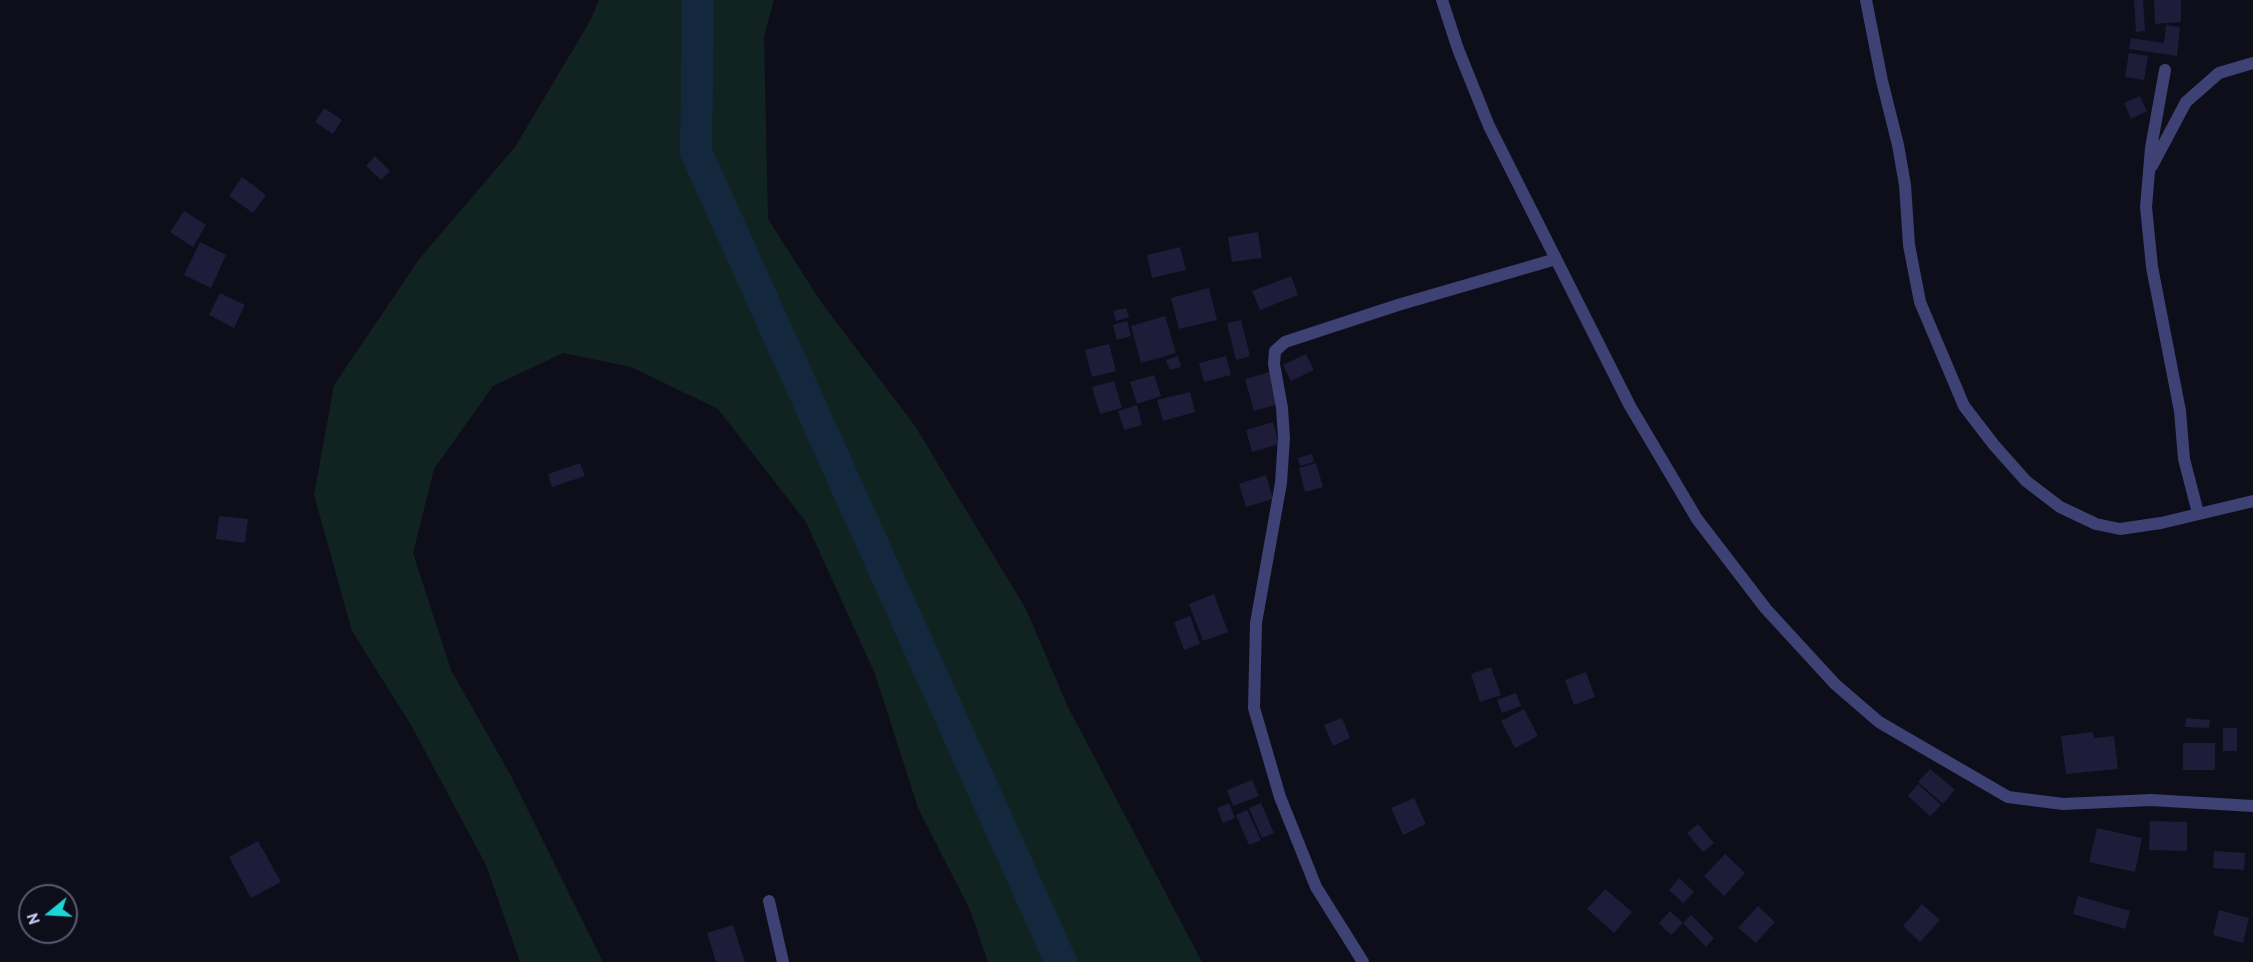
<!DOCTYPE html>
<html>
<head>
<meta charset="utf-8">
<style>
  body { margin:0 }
  #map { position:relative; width:2253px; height:962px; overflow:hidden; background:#0e0d1a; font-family:"PT Sans",sans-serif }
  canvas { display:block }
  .north { position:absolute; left:18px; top:884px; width:60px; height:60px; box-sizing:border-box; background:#0e0d1a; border:2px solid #5a5a73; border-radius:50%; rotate:252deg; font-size:16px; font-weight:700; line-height:24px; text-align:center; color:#cdcdf8 }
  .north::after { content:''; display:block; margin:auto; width:21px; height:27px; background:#1cd5d4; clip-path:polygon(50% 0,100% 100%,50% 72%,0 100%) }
</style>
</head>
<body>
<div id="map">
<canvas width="2253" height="962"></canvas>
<div class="north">N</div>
</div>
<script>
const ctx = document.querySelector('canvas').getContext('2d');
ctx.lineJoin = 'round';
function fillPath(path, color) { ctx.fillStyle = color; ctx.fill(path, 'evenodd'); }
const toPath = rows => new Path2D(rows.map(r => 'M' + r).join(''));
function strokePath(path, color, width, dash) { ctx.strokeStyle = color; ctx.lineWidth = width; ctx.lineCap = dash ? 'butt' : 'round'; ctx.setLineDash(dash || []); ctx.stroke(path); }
const green = toPath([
  [599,0,774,0,764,37,768,219,821,302,915,426,1026,609,1067,705,1202,962,988,962,970,910,918,808,875,674,806,522,718,409,631,367,563,353,493,386,434,469,413,553,451,670,511,776,603,962,520,962,486,865,411,725,352,631,314,495,334,385,420,258,515,147,590,21]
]);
const river = toPath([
  [698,0,696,152,1061,962]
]);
const building = toPath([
  [2134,0,2143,0,2145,31,2136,32],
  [2154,0,2181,0,2181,22,2155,24],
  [2166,25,2180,27,2177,56,2129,49,2131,38,2164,43],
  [2129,53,2148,56,2144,80,2125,77],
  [2140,96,2147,111,2131,119,2124,103],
  [324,108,342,120,333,134,315,122],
  [375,156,390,171,381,180,366,166],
  [242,177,266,195,253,213,229,196],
  [184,211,206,225,193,247,170,232],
  [1258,232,1262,258,1232,262,1228,237],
  [200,242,226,255,211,288,184,275],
  [1180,247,1186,270,1152,278,1147,255],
  [1291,276,1298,295,1260,310,1252,291],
  [1209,288,1217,320,1179,329,1171,298],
  [220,293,245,305,234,328,209,315],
  [1126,308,1129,317,1116,321,1113,311],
  [1165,316,1176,353,1141,363,1131,326],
  [1241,320,1250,356,1236,360,1227,323],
  [1127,321,1131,336,1117,340,1113,325],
  [1109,344,1116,371,1092,377,1085,350],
  [1306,354,1314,370,1291,381,1283,365],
  [1178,356,1181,367,1170,370,1166,360],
  [1226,356,1231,375,1204,382,1199,363],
  [1270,372,1279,404,1254,411,1245,379],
  [1154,375,1161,396,1137,404,1130,382],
  [1114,381,1122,408,1100,414,1092,387],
  [1190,392,1195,412,1163,421,1157,400],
  [1137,405,1142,425,1124,430,1118,411],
  [1273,422,1279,444,1252,452,1246,430],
  [1312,454,1314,462,1300,466,1298,458],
  [580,463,585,476,552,487,548,474],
  [1316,463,1323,487,1305,492,1299,468],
  [1266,475,1273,499,1246,507,1239,484],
  [219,516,248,519,245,543,216,539],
  [1214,594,1228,632,1203,641,1189,604],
  [1190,616,1200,644,1184,650,1174,622],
  [1491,667,1501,695,1480,702,1471,674],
  [1586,672,1595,697,1574,705,1565,680],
  [1516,693,1521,706,1502,713,1497,700],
  [1524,709,1538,736,1515,748,1501,721],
  [1342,718,1350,738,1333,746,1324,725],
  [2186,718,2210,720,2209,728,2185,727],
  [2223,728,2237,728,2237,751,2223,751],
  [2093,732,2094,738,2114,736,2118,769,2066,774,2061,736],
  [2183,743,2215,743,2215,770,2183,770],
  [1930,769,1955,790,1943,804,1918,782],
  [1252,780,1259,796,1233,806,1227,790],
  [1918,784,1941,805,1930,816,1908,796],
  [1414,798,1426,824,1403,835,1391,808],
  [1229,803,1235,818,1223,823,1217,808],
  [1261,803,1274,833,1262,838,1249,808],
  [1247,810,1261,840,1249,845,1236,815],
  [2150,821,2187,822,2187,851,2149,850],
  [1698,824,1714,843,1703,852,1687,833],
  [2097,828,2142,838,2135,872,2089,862],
  [258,841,281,882,251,898,229,857],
  [2214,851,2245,853,2244,870,2213,868],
  [1725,854,1745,873,1724,896,1704,876],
  [1679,878,1694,892,1683,903,1669,890],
  [1605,889,1632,912,1614,933,1587,909],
  [2078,896,2130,911,2125,929,2073,914],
  [1922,904,1940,920,1920,942,1903,926],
  [1758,906,1775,922,1756,943,1738,928],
  [2219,910,2249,918,2243,943,2213,935],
  [1670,911,1683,923,1671,935,1659,923],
  [1691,915,1714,938,1706,947,1683,923],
  [733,925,745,962,716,962,707,933]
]);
const minor = toPath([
  [1442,0,1458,49,1489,126,1630,406,1697,519,1766,609,1835,684,1879,722,2008,797,2063,804,2151,800,2253,806],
  [1866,0,1882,81,1898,145,1905,185,1909,245,1920,302,1964,406,1994,445,2026,481,2060,507,2096,524,2120,529,2161,523,2253,501],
  [2165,70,2151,148,2146,207,2152,267,2180,411,2184,459,2198,513],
  [2152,166,2186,102,2219,73,2253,63],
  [769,901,783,962],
  [1363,962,1316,887,1280,797,1254,708,1256,623,1281,483,1284,438,1282,408,1274,364,1275,351,1285,342,1398,305,1556,259]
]);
fillPath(green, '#112321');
strokePath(river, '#13283d', 32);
fillPath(building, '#1e1c39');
strokePath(minor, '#3e4173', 12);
</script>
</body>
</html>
